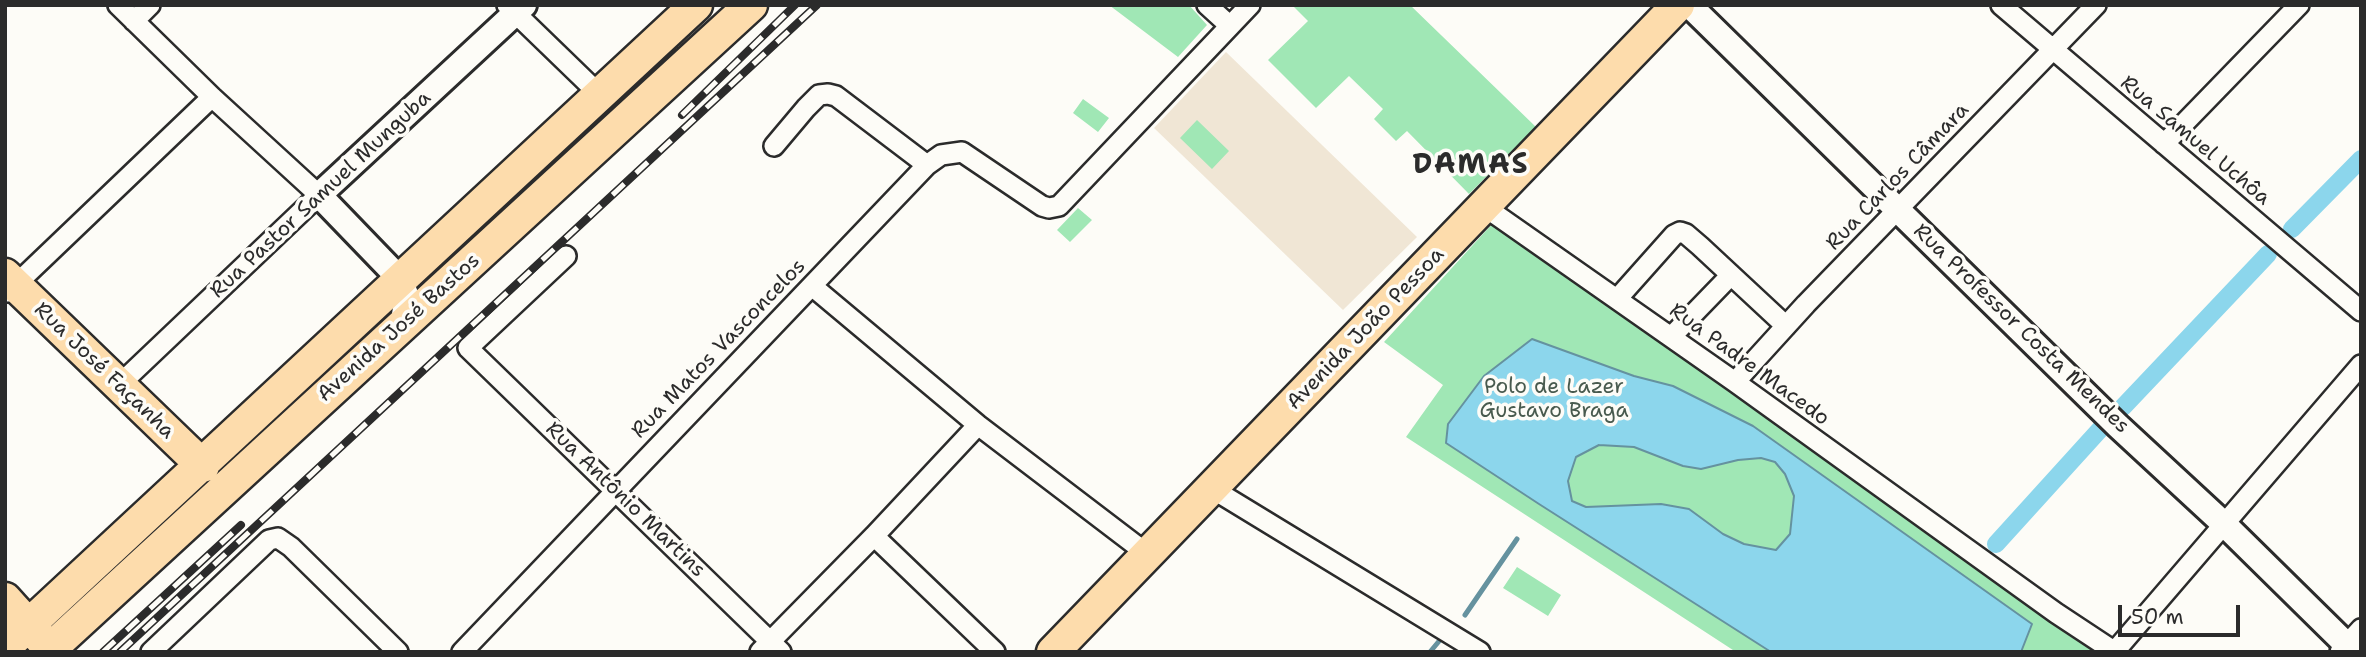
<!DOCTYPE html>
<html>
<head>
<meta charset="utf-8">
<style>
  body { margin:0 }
  #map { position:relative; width:2366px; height:657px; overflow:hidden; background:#fdfcf7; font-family:"Shantell Sans",sans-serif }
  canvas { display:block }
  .frame { position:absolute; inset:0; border:7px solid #2b2b2b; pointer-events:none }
  .scale { position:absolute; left:2118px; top:605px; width:122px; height:32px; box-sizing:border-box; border:4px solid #2b2b2b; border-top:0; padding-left:9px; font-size:21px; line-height:24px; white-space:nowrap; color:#2b2b2b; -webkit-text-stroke:5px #fdfcf7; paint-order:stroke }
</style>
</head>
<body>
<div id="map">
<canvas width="2366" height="657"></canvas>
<div class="frame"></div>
<div class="scale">50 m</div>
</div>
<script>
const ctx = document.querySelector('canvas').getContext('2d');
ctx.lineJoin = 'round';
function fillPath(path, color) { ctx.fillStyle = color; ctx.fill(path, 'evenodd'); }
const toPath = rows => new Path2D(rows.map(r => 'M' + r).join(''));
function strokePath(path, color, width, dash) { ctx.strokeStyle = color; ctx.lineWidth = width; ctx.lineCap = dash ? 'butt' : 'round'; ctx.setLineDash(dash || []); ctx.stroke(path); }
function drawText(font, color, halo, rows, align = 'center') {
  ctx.font = font + ' "Shantell Sans",sans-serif'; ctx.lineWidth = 7; ctx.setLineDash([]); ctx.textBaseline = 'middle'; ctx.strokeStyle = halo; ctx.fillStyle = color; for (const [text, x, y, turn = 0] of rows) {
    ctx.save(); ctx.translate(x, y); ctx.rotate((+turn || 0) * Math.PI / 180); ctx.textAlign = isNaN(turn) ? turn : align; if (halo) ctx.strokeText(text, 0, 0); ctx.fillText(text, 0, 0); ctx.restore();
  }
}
const built = toPath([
  [1226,52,1417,237,1343,310,1154,128]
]);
const green = toPath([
  [1109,5,1189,5,1207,25,1178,57],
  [1292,5,1410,5,1536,127,1469,194,1407,131,1396,141,1374,119,1383,109,1349,76,1316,108,1268,60,1308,21],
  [1083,99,1109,118,1098,132,1073,113],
  [1197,120,1229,151,1212,169,1180,138],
  [1078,208,1092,220,1070,242,1057,230],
  [1494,222,2098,652,1736,652,1406,437,1443,385,1384,342],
  [1517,567,1561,595,1548,616,1503,588]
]);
const water = toPath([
  [1532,339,1634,376,1673,386,1753,426,2032,624,2021,652,1771,652,1539,504,1446,443,1448,424,1484,376,1532,339],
  [1599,445,1634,447,1683,466,1701,469,1738,460,1761,458,1775,462,1785,474,1794,496,1790,534,1776,550,1744,544,1723,534,1689,509,1661,504,1586,507,1572,501,1568,481,1576,457,1599,445]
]);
const stream = toPath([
  [1465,615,1517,539],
  [1430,652,1440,640]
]);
const canal = toPath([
  [2292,229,2361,159],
  [2123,407,2268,254],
  [1996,544,2104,425]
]);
const minor = toPath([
  [118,5,212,97,319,195,118,386],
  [507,5,599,94],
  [1207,5,1230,26],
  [2001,5,2361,311],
  [134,21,150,5],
  [2164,144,2299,5],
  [774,146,806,108,819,95,828,94,836,96,927,165],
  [1485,207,1735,382,2056,613,2115,652],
  [566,256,468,348,781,652],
  [812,286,978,425,1146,553],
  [8,292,212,97],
  [1617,299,1674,235,1680,232,1686,234,1700,246,1786,326],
  [1671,337,1731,275],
  [1735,382,1806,304,2096,5],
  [1211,488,1480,652],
  [874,536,995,652],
  [2115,651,2361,365],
  [151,652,269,540,278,538,291,547,398,652],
  [462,652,927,165,941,155,962,152,1042,206,1049,208,1059,206,1250,5],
  [760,652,874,536,978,425],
  [2340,652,2361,629]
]);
const tertiary = toPath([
  [1689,5,2118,426,2225,525,2354,652],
  [402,326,407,297,400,279,319,195,524,5]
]);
const primary = toPath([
  [5,275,203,466],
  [5,599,42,640],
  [5,647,696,5],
  [47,652,751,5],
  [1053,652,1678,5]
]);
const rail = toPath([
  [682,115,795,5],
  [103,652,241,525],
  [120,652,817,5]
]);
const streetNames = [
  ["Rua Samuel Uchôa",2195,141,40],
  ["Rua Carlos Câmara",1898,177,-46],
  ["Rua Pastor Samuel Munguba",321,195,-43],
  ["Avenida José Bastos",399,328,-42],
  ["Avenida João Pessoa",1366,329,-46],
  ["Rua Professor Costa Mendes",2021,329,44],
  ["Rua Matos Vasconcelos",719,349,-46],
  ["Rua Padre Macedo",1749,365,36],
  ["Rua José Façanha",104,371,44],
  ["Rua Antônio Martins",625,500,44]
];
const parkNames = [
  ["Polo de Lazer",1554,388],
  ["Gustavo Braga",1554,412]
];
const districtNames = [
  ["DAMAS",1471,166]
];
fillPath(built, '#f0e6d5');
fillPath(green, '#a0e7b5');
fillPath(water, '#8cd6ec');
strokePath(water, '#65929f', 2);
strokePath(stream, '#65929f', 5);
strokePath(canal, '#8cd6ec', 18);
strokePath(minor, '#2b2b2b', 24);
strokePath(tertiary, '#2b2b2b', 30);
strokePath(primary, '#2b2b2b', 37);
strokePath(minor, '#fdfcf7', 19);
strokePath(tertiary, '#fdfcf7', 24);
strokePath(primary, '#fddcac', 32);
strokePath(rail, '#2b2b2b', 8);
strokePath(rail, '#fdfcf7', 5, [16]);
drawText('21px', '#2b2b2b', '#fdfcf7', streetNames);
drawText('21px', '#485a4e', '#fdfcf7', parkNames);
ctx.letterSpacing = '2px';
drawText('bold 28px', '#2b2b2b', '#fdfcf7', districtNames);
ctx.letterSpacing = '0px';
</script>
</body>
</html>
